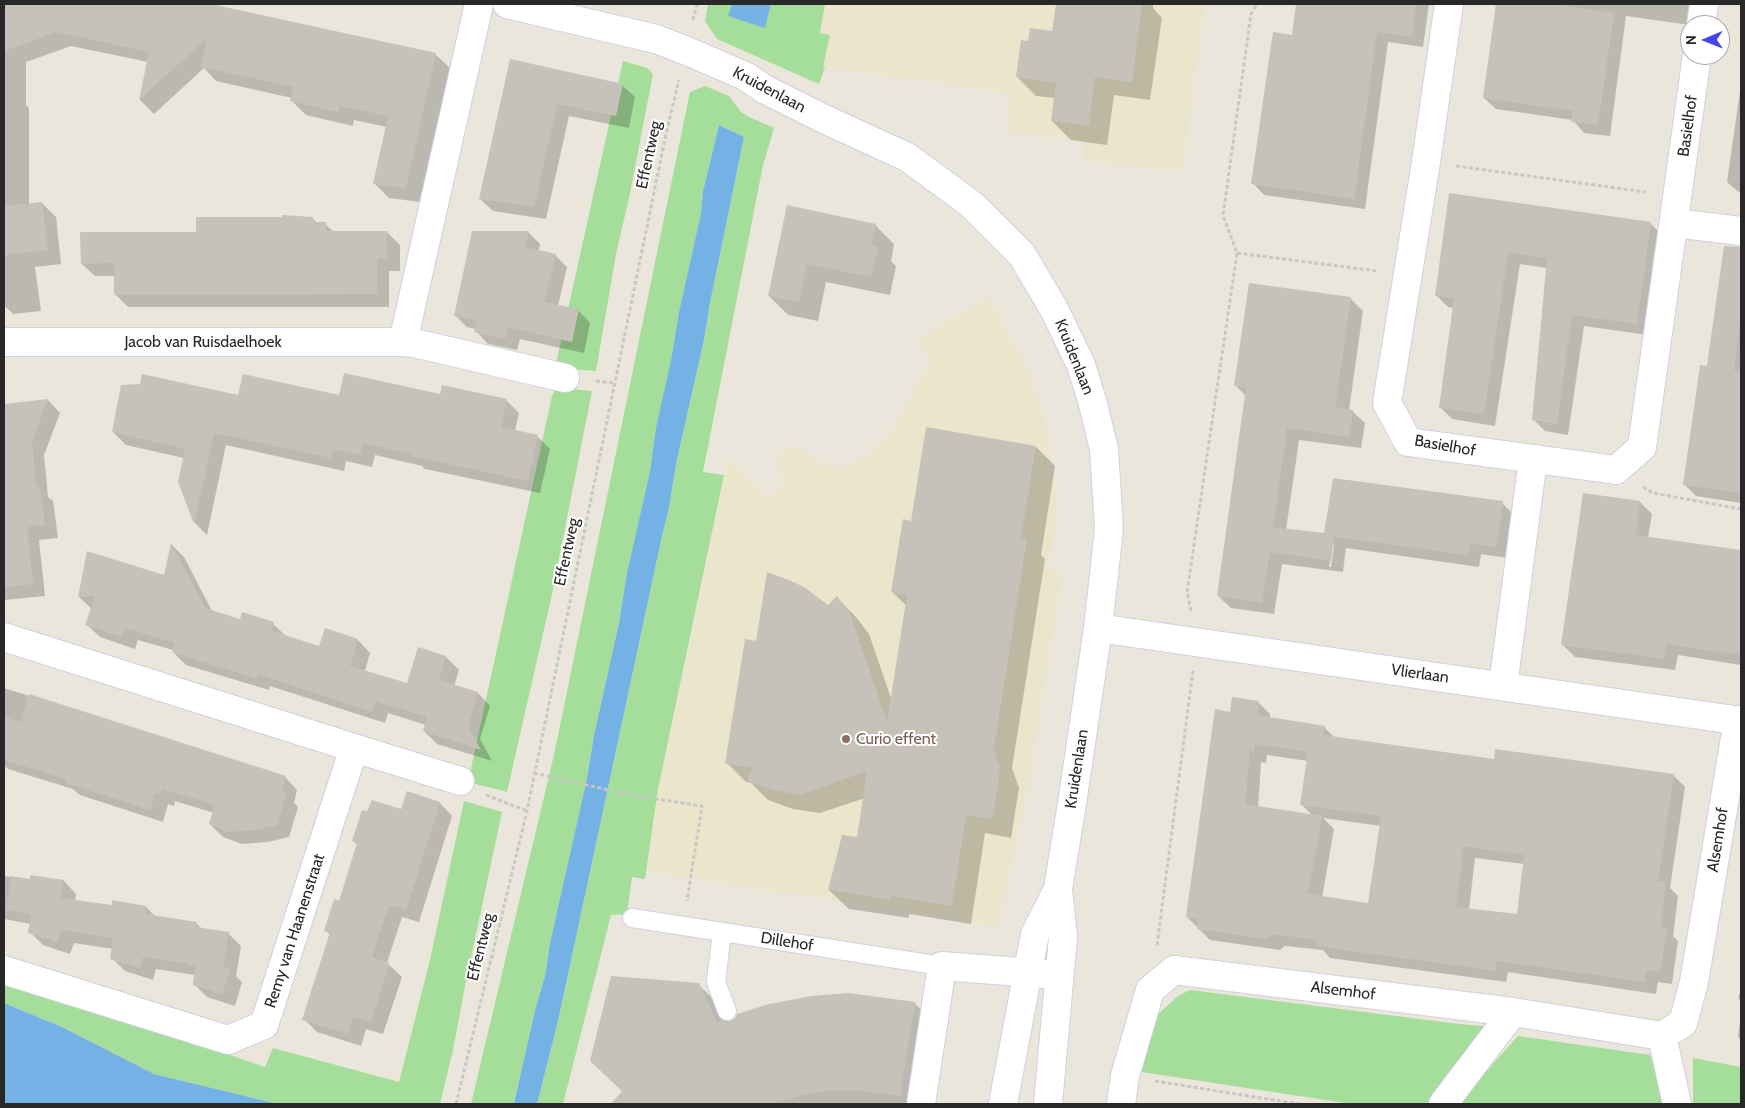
<!DOCTYPE html>
<html>
<head>
<meta charset="utf-8">
<style>
  body { margin:0 }
  #map { position:relative; width:1745px; height:1108px; overflow:hidden; background:#eae6db; font-family:Cabin,sans-serif }
  canvas { display:block }
  .frame { position:absolute; inset:0; border:5px solid #282828; pointer-events:none }
  .north { position:absolute; left:1680px; top:15px; width:50px; height:50px; box-sizing:border-box; background:#fff; border:1px solid #a9a9a9; border-radius:50%; rotate:269deg; font-size:14px; font-weight:700; line-height:20px; text-align:center; color:#282828 }
  .north::after { content:''; display:block; margin:auto; width:18px; height:22px; background:#4545ed; clip-path:polygon(50% 0,100% 100%,50% 72%,0 100%) }
</style>
</head>
<body>
<div id="map">
<canvas width="1745" height="1108"></canvas>
<div class="frame"></div>
<div class="north">N</div>
</div>
<script>
const ctx = document.querySelector('canvas').getContext('2d');
ctx.lineJoin = 'round';
function fillPath(path, color) { ctx.fillStyle = color; ctx.fill(path, 'evenodd'); }
const toPath = rows => new Path2D(rows.map(r => 'M' + r).join(''));
function strokePath(path, color, width, dash) { ctx.strokeStyle = color; ctx.lineWidth = width; ctx.lineCap = dash ? 'butt' : 'round'; ctx.setLineDash(dash || []); ctx.stroke(path); }
function drawText(font, color, halo, rows, align = 'center') {
  ctx.font = font + ' Cabin,sans-serif'; ctx.lineWidth = 4; ctx.setLineDash([]); ctx.textBaseline = 'middle'; ctx.strokeStyle = halo; ctx.fillStyle = color; for (const [text, x, y, turn = 0] of rows) {
    ctx.save(); ctx.translate(x, y); ctx.rotate((+turn || 0) * Math.PI / 180); ctx.textAlign = isNaN(turn) ? turn : align; if (halo) ctx.strokeText(text, 0, 0); ctx.fillText(text, 0, 0); ctx.restore();
  }
}
const education = toPath([
  [825,4,1205,4,1182,172,1083,160,1085,142,1007,131,1012,93,823,67,830,36,820,33],
  [988,297,1029,372,1042,409,1052,458,1056,492,1054,529,1049,571,1062,573,1029,781,998,926,647,871,658,789,701,593,727,459,765,496,774,492,784,485,778,464,781,453,789,448,800,449,823,465,834,469,861,460,871,452,897,426,920,380,932,363,919,340]
]);
const green = toPath([
  [708,4,732,4,728,16,765,27,771,4,825,4,820,33,830,35,823,67,825,67,819,84,717,39,705,21],
  [623,61,647,68,653,74,629,198,616,254,596,371,555,368],
  [705,86,729,96,741,112,747,116,774,128,763,165,703,472,724,475,658,789,645,879,632,877,627,914,611,915,563,1104,537,1104,558,1021,662,536,669,508,676,464,704,340,710,303,744,137,719,125,703,191,701,213,679,312,671,360,656,427,650,471,627,573,619,623,594,735,587,778,550,943,545,976,535,1010,514,1104,471,1104,554,755,690,92],
  [556,388,592,391,552,594,507,792,468,782,552,396],
  [464,801,502,812,466,981,453,1050,440,1104,278,1104,154,1074,62,1027,4,1003,4,980,79,1003,265,1067,273,1048,399,1082,430,960],
  [1190,990,1459,1024,1493,1027,1437,1104,1352,1104,1135,1071,1156,1016,1178,996],
  [1518,1036,1650,1055,1668,1104,1457,1104],
  [1693,1058,1741,1067,1741,1104,1693,1104]
]);
const water = toPath([
  [732,4,771,4,765,28,728,16],
  [719,125,744,137,710,303,704,340,676,464,669,508,662,536,558,1021,537,1104,514,1104,535,1010,545,976,550,943,587,778,594,735,619,623,627,573,650,471,656,427,671,360,679,312,701,213,703,191],
  [4,1003,62,1027,154,1074,278,1104,4,1104]
]);
const shadow = toPath([
  [4,4,206,4,435,54,450,68,420,202,389,198,374,183,387,127,354,120,353,126,306,115,292,101,292,98,216,81,204,68,154,114,140,100,148,62,71,46,26,62,26,105,29,108,29,204,42,203,56,217,61,264,35,267,41,311,13,314,4,305],
  [1057,4,1153,4,1153,8,1162,18,1150,100,1114,95,1107,145,1071,140,1052,121,1055,98,1036,96,1017,77,1029,43,1053,33],
  [1298,4,1429,4,1423,47,1388,42,1365,209,1264,195,1253,183,1293,36],
  [1496,4,1694,4,1690,25,1626,16,1610,136,1584,133,1573,120,1496,109,1484,98],
  [511,60,622,85,635,97,629,128,569,116,546,219,493,211,480,199],
  [1741,84,1741,194,1727,182],
  [1450,195,1650,223,1662,235,1648,335,1584,326,1568,435,1545,431,1533,419,1547,268,1520,264,1495,426,1452,419,1440,407,1454,308,1448,307,1436,295],
  [788,207,875,225,894,244,891,261,896,266,890,295,826,282,818,321,788,315,769,296],
  [312,218,318,224,325,224,334,232,387,232,400,245,400,271,389,271,389,307,128,307,115,294,115,276,95,276,82,264,197,233],
  [528,232,540,244,539,251,555,255,567,267,558,306,578,310,590,323,584,353,520,339,517,350,488,344,476,331,476,329,467,327,455,315],
  [1724,259,1741,261,1741,503,1696,496,1684,484,1708,368],
  [1350,298,1363,311,1349,410,1352,411,1365,423,1361,448,1299,440,1286,530,1325,535,1502,503,1514,515,1508,558,1481,554,1479,567,1346,548,1343,572,1282,564,1274,614,1231,608,1218,596,1246,396,1235,385],
  [1332,545,1334,545,1331,567,1329,567],
  [239,396,441,396,506,400,519,413,515,431,537,436,550,449,540,493,425,469,422,466,375,455,372,467,346,461,344,471,226,445,207,535,195,523,179,482,184,458,126,445,113,432],
  [48,400,60,413,44,455,48,497,53,501,58,538,39,540,45,596,4,600,4,405],
  [1036,447,1055,466,1041,555,1045,559,1012,768,1019,788,1011,838,985,833,971,924,909,914,909,918,849,909,829,890,858,839,865,798,820,813,793,809,768,800,751,783,746,782,727,763,757,642,828,607,837,598,856,617,869,634,892,701,907,606,892,592,912,522],
  [1640,502,1652,514,1648,538,1741,552,1741,665,1678,655,1675,670,1575,657,1563,645],
  [172,545,184,557,212,611,241,621,273,624,287,637,320,647,358,640,370,653,365,671,408,685,419,648,446,657,459,670,454,686,478,693,490,706,480,739,492,761,437,744,424,731,426,725,388,713,385,723,270,686,269,690,186,665,173,652,173,650,138,640,135,649,100,637,87,625,92,609,79,597,88,553,165,577],
  [4,688,285,777,297,790,294,803,298,807,289,837,268,842,242,844,223,837,210,824,214,813,175,801,174,806,168,804,163,822,80,795,73,789,8,769,4,765],
  [1258,702,1270,714,1270,718,1324,727,1335,738,1495,760,1673,775,1685,787,1670,888,1678,896,1673,936,1678,941,1672,984,1658,982,1656,994,1508,972,1506,982,1330,958,1323,950,1285,946,1280,950,1210,940,1187,917,1232,713],
  [1267,755,1308,761,1302,805,1313,816,1258,808,1261,762,1266,763],
  [1323,818,1381,826,1370,905,1322,898,1334,829],
  [1475,858,1524,864,1518,915,1469,910],
  [440,803,452,816,419,922,402,917,387,963,402,977,383,1034,366,1029,361,1046,317,1032,304,1019,330,935,325,930,340,902,358,845,353,841,402,811],
  [4,876,31,880,64,881,76,894,75,901,113,907,146,907,156,917,196,923,202,929,228,933,241,946,236,976,242,982,235,1006,207,997,194,984,195,975,156,969,153,980,125,971,112,958,113,949,74,943,70,954,43,945,30,932,31,924,4,919],
  [698,984,723,1009,729,1022,914,1003,939,1027,927,1104,613,1104,623,1092,591,1061],
  [1741,989,1741,1001,1738,998],
  [1741,1013,1741,1040,1738,1037]
]);
const building = toPath([
  [4,4,211,4,436,53,406,188,373,184,388,116,340,106,338,112,290,101,293,87,201,67,207,38,139,100,149,52,56,32,4,51],
  [1056,4,1142,4,1132,82,1095,77,1089,126,1051,121,1056,83,1016,77,1021,40,1028,41,1030,28,1052,31],
  [1296,4,1416,4,1412,37,1377,32,1354,199,1251,184,1273,32,1292,35],
  [1496,4,1553,4,1614,13,1598,125,1571,122,1573,111,1483,98],
  [510,59,623,84,616,116,557,104,534,207,479,199],
  [1449,193,1651,222,1637,324,1572,315,1557,424,1532,420,1547,258,1508,253,1484,414,1439,408,1454,298,1435,296],
  [42,202,48,250,4,255,4,206],
  [787,205,876,224,871,245,878,246,871,277,807,264,799,302,768,296],
  [282,215,313,217,313,222,326,222,326,231,387,231,387,259,377,259,377,294,114,295,114,263,81,264,80,232,196,232,196,217,282,217],
  [472,231,529,231,525,247,556,254,544,302,579,309,572,342,508,327,505,339,474,332,477,321,454,316],
  [1724,246,1741,247,1741,312,1734,370,1741,371,1741,493,1683,485,1700,365,1707,366],
  [1249,283,1351,297,1335,407,1353,410,1349,437,1287,428,1273,527,1324,533,1333,478,1503,501,1496,547,1469,543,1468,555,1334,537,1331,561,1270,552,1262,603,1217,596,1246,387,1234,386],
  [344,373,440,394,442,385,507,399,501,427,538,435,528,481,411,456,411,454,363,443,360,455,333,449,331,458,214,433,194,524,178,482,185,449,112,432,121,385,140,384,142,374,238,395,243,374,339,395],
  [48,399,32,442,36,487,40,487,45,525,27,527,33,584,4,587,4,404],
  [926,427,1036,446,1021,538,1027,539,994,748,1000,768,993,819,966,815,952,906,891,896,891,900,828,890,842,835,857,837,867,771,800,795,773,790,747,781,752,768,725,764,745,639,756,641,767,572,789,580,804,587,828,605,837,596,850,613,887,722,907,595,891,592,903,519,911,521],
  [1583,493,1640,501,1636,535,1741,550,1741,655,1666,644,1664,659,1561,645],
  [171,543,205,608,240,619,242,612,274,622,272,631,319,646,325,628,358,639,350,666,407,683,418,647,446,656,439,680,478,692,468,726,481,750,423,731,427,717,376,701,372,712,258,674,257,679,172,652,175,643,125,628,122,637,85,625,95,596,78,597,87,551,164,575],
  [29,694,286,776,281,792,286,794,277,825,255,830,228,832,209,824,215,805,163,789,161,794,155,793,150,810,66,783,67,779,4,760,4,717,20,722],
  [1232,697,1259,701,1257,715,1325,726,1323,735,1494,759,1495,749,1674,774,1658,881,1666,882,1661,927,1667,928,1660,972,1646,970,1645,982,1496,961,1495,971,1316,946,1317,940,1273,934,1267,939,1197,929,1197,919,1186,917,1215,709,1230,712],
  [1255,744,1308,752,1300,805,1381,816,1368,903,1308,894,1322,816,1245,804,1250,751,1254,751],
  [1463,846,1524,855,1517,914,1456,907],
  [407,791,440,802,406,910,389,905,380,931,372,957,389,963,371,1022,353,1017,348,1034,302,1020,330,932,324,931,334,899,339,901,357,843,352,841,362,810,367,811,372,800,401,809],
  [30,875,64,880,61,898,112,905,112,900,146,906,145,914,197,922,196,927,229,932,223,967,230,968,222,994,193,985,195,966,189,965,189,964,143,957,140,968,110,959,113,938,61,930,58,942,28,933,31,915,6,909,11,876,30,879],
  [611,976,699,983,717,1022,722,1020,730,1021,735,1018,737,1014,769,1004,812,996,849,993,915,1002,900,1096,863,1091,837,1090,806,1094,770,1104,611,1104,622,1091,590,1061]
]);
const path = toPath([
  [693,20,697,4],
  [1456,166,1646,192],
  [1237,253,1377,271],
  [596,381,615,383],
  [1643,487,1653,493,1741,509],
  [1191,611,1187,592,1237,253,1223,215,1251,14,1257,4],
  [534,773,631,795,702,806,687,901],
  [486,795,527,811],
  [1157,945,1193,671],
  [1155,1081,1299,1104],
  [456,1104,527,811,666,134,679,80]
]);
const service = toPath([
  [632,918,942,966],
  [722,932,716,982,727,1011]
]);
const minor = toPath([
  [507,4,656,39,687,51,745,76,766,90,822,118,907,157,971,204,1022,255,1054,309,1081,365,1093,404,1104,449,1109,529,1098,628,1073,797,1058,889,1063,937,1048,1104],
  [1449,4,1426,162,1387,403,1408,442,1616,470,1642,447,1697,55],
  [1701,25,1704,4],
  [1674,223,1741,231],
  [4,342,403,342,414,343,565,378],
  [403,342,479,4],
  [1098,628,1741,721],
  [4,637,354,748,264,1025,228,1040,4,970],
  [1503,686,1533,459],
  [354,748,460,781],
  [1662,1036,1677,1104],
  [921,1104,942,966,1059,975],
  [1003,1104,1035,934,1058,889],
  [1121,1104,1125,1076,1150,990,1174,970,1513,1012,1662,1036,1683,1023,1694,982,1738,720],
  [1443,1104,1513,1012]
]);
const markers = [
  [846,739,5,"#8d6e63"]
];
const streetNames = [
  ["Kruidenlaan",769,90,28],
  ["Basielhof",1688,126,-82],
  ["Effentweg",649,155,-78],
  ["Jacob van Ruisdaelhoek",203,342],
  ["Kruidenlaan",1074,357,68],
  ["Basielhof",1445,446,10],
  ["Effentweg",567,552,-78],
  ["Vlierlaan",1420,674,8],
  ["Kruidenlaan",1077,769,-81],
  ["Alsemhof",1718,840,-81],
  ["Remy van Haanenstraat",295,931,-72],
  ["Dillehof",787,942,9],
  ["Effentweg",481,947,-76],
  ["Alsemhof",1343,991,7]
];
const educationNames = [
  ["Curio effent",856,739]
];
fillPath(education, '#ebe6cb');
fillPath(green, '#a5dd9a');
fillPath(water, '#74b2e5');
fillPath(shadow, '#0003');
fillPath(building, '#c5c2ba');
strokePath(service, '#d0d0e0', 20);
strokePath(minor, '#d0d0e0', 30);
strokePath(path, '#c7c7c7', 3, [4, 2.5]);
strokePath(service, '#fff', 18);
strokePath(minor, '#fff', 28);
for (const [x, y, r, color] of markers) { const dot = new Path2D(); dot.arc(x, y, r, 0, 2 * Math.PI); ctx.fillStyle = color; ctx.fill(dot); strokePath(dot, '#fff', 2); }
drawText('16px', '#282828', '#fff', streetNames);
drawText('16px', '#785e54', '#fff', educationNames, 'left');
</script>
</body>
</html>
